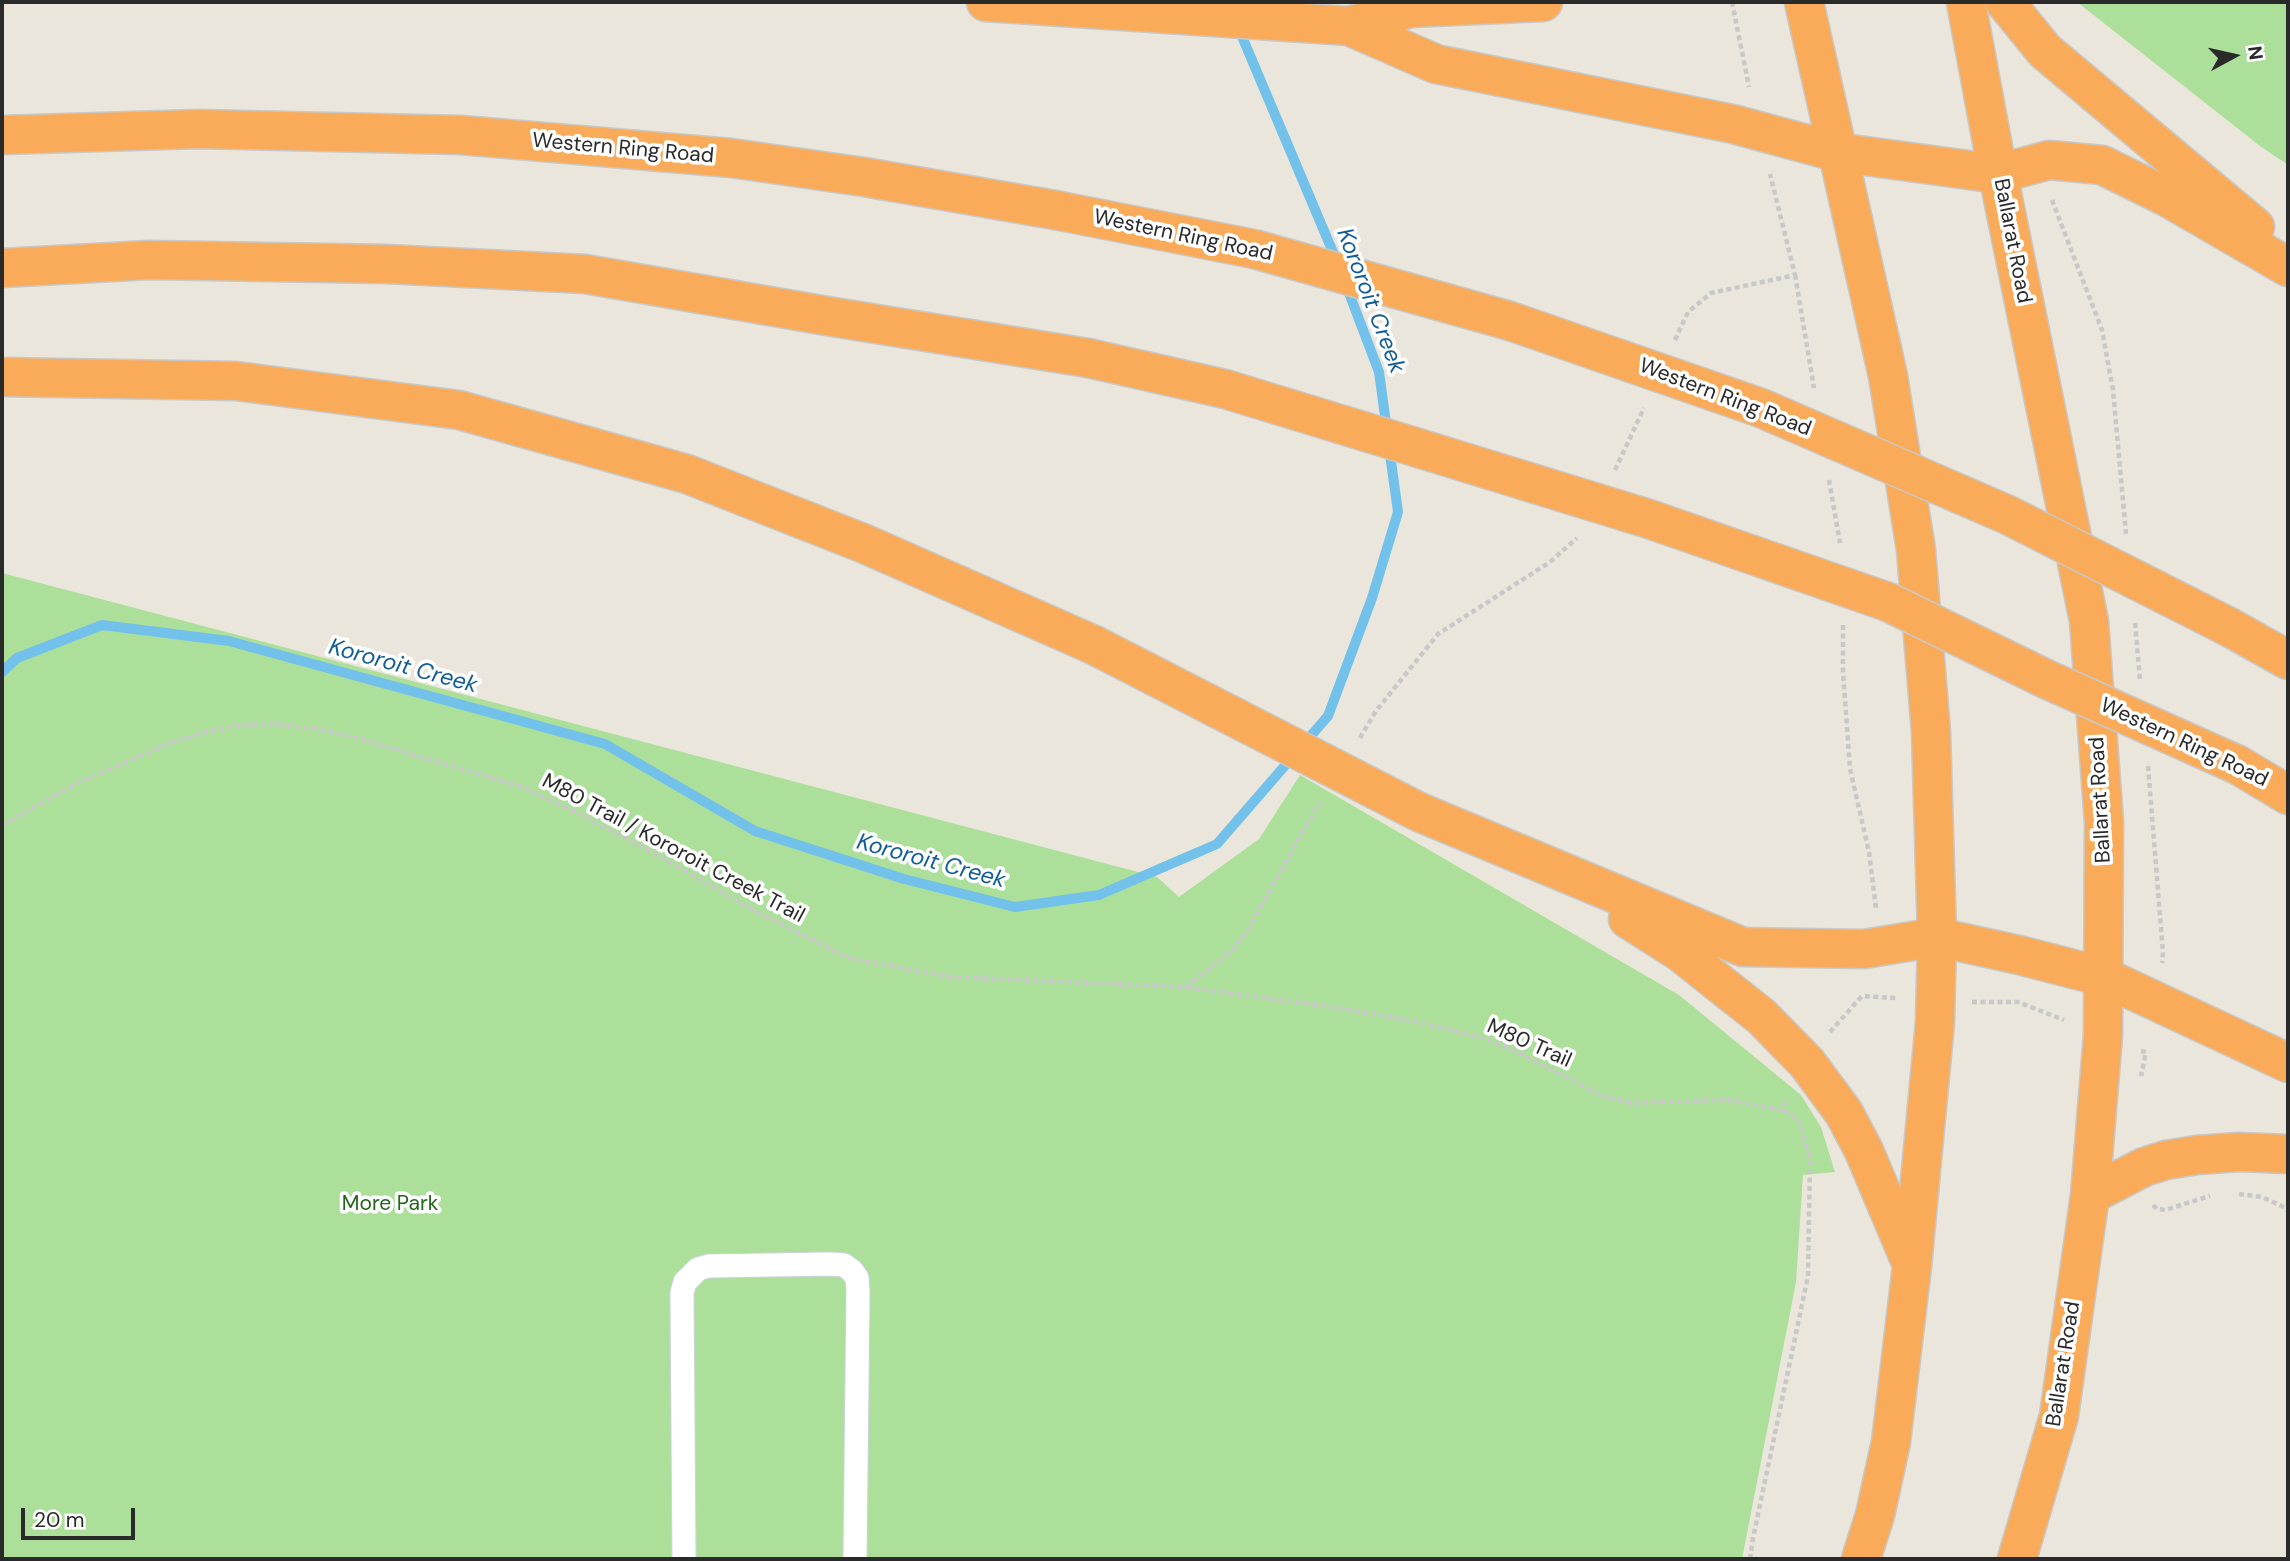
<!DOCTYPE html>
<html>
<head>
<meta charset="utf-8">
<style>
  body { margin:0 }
  #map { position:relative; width:2290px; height:1561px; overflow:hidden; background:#ebe6dc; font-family:"DM Sans",sans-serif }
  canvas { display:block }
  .frame { position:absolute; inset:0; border:4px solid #2a2a2a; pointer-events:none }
  .north { position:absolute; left:2199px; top:21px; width:70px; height:70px; -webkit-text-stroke:5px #fff; paint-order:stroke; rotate:82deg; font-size:19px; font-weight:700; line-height:28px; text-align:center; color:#2a2a2a }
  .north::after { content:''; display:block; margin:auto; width:24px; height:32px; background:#2a2a2a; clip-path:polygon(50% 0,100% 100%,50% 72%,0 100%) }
  .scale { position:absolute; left:21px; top:1508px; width:114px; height:32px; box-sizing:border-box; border:4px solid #2a2a2a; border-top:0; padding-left:9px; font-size:21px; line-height:24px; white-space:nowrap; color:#2a2a2a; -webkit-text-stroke:5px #fff; paint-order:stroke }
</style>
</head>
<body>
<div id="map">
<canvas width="2290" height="1561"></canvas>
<div class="frame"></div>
<div class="north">N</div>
<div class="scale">20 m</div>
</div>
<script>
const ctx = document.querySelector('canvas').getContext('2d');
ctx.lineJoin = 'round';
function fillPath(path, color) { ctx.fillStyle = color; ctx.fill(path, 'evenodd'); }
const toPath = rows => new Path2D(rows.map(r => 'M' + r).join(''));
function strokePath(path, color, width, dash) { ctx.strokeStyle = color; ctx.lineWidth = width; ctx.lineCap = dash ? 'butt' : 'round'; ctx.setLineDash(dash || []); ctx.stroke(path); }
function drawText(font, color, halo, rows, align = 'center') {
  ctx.font = font + ' "DM Sans",sans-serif'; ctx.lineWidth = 7; ctx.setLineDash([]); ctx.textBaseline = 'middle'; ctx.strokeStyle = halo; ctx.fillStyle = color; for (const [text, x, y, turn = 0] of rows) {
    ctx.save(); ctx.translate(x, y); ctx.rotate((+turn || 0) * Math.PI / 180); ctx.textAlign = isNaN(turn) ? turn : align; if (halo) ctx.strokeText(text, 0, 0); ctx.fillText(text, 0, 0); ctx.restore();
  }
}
const green = toPath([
  [2077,2,2288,2,2288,165,2260,146],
  [2,573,1157,877,1179,897,1259,839,1300,775,1679,995,1801,1095,1821,1127,1835,1172,1803,1175,1796,1282,1742,1559,2,1559]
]);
const stream = toPath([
  [1238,27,1338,264],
  [1346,285,1379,372,1387,431],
  [2,672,17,658,102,625,229,641,605,744,755,831,904,879,1015,907,1099,895,1217,844,1328,716,1372,598,1398,512,1389,447]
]);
const path = toPath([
  [1732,2,1749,87],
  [2052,200,2102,330,2113,390,2126,534],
  [1795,275,1814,388],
  [1675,340,1688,312,1711,293,1795,275,1770,174],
  [1615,470,1644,408],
  [1829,480,1840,543],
  [2135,623,2140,680],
  [1843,625,1843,672,1850,769,1869,852,1876,908],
  [1360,738,1376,711,1438,634,1550,562,1577,538],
  [2148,766,2163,953,2162,963],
  [2,825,78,783,170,743,206,732,240,725,275,724,318,729,357,738,522,787,580,814,657,855,757,912,849,958,952,977,1184,987,1332,1007,1408,1020,1483,1038,1513,1050,1605,1097,1631,1103,1728,1100,1782,1110,1786,1101],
  [1185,987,1221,960,1236,946,1246,933,1320,802],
  [1972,1002,2018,1002,2064,1020],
  [1830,1032,1862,996,1896,998],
  [2141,1051,2146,1052,2141,1076],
  [2239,1194,2262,1197,2288,1209],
  [2153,1205,2157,1209,2165,1210,2210,1196],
  [1750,1559,1753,1538,1808,1276,1810,1159,1799,1119,1782,1110]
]);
const lane = toPath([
  [684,1559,682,1293,685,1282,698,1269,709,1266,830,1264,844,1265,852,1271,857,1278,858,1291,855,1559]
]);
const highway = toPath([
  [986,2,1349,26,1436,64,1733,124,1836,152,1998,174,2049,160,2102,165,2167,197,2288,267],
  [1804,2,1888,376,1916,550,1931,732,1937,937,1935,1022,1912,1266,1891,1442,1875,1515,1861,1559],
  [1966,2,1998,174,2089,621,2104,822,2103,1035,2090,1195,2059,1416,2017,1559],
  [2005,2,2045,51,2255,227],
  [1349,26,1411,8,1543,2],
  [2,135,198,129,461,135,731,158,864,177,1055,210],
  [2,268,149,260,387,264,585,274,827,316,1088,358],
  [2,377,236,381,459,410,687,474,865,544,1094,645],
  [2229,627,2288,660],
  [2238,765,2288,795],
  [1419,812,1743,947,1864,949,1937,937,2019,955,2104,977,2288,1063],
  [1628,919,1680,952,1762,1017,1807,1063,1844,1113,1864,1151,1910,1260],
  [2090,1195,2144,1167,2166,1160,2197,1155,2239,1152,2288,1154]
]);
const highwayBridge = toPath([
  [1055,210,1254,249,1510,321,1761,408,2008,515,2229,627],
  [1088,358,1225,389,1428,451,1649,519,1888,602,2046,679,2238,765],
  [1094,645,1419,812]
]);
const streetNames = [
  ["Western Ring Road",623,149,5],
  ["Western Ring Road",1183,236,12],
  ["Ballarat Road",2012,241,79],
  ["Western Ring Road",1725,398,21],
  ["Western Ring Road",2184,743,25],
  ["Ballarat Road",2101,800,-93],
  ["M80 Trail / Kororoit Creek Trail",673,849,28],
  ["M80 Trail",1529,1044,24],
  ["Ballarat Road",2064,1364,-81]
];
const parkNames = [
  ["More Park",390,1204]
];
const waterNames = [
  ["Kororoit Creek",1370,301,69],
  ["Kororoit Creek",403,667,15],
  ["Kororoit Creek",931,862,15]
];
fillPath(green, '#ace09a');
strokePath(stream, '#72c1ea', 10);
strokePath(lane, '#d1d3e2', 25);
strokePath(highway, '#c8c8c8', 41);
strokePath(path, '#c8c8c8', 4.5, [5, 3.5]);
strokePath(lane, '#fff', 23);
strokePath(highway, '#f9ab59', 38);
strokePath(highwayBridge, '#c8c8c8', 41, []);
strokePath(highwayBridge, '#f9ab59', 38);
drawText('21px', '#2a2a2a', '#fff', streetNames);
drawText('21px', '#25641c', '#fff', parkNames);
drawText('italic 23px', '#125d95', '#fff', waterNames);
</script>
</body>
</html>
